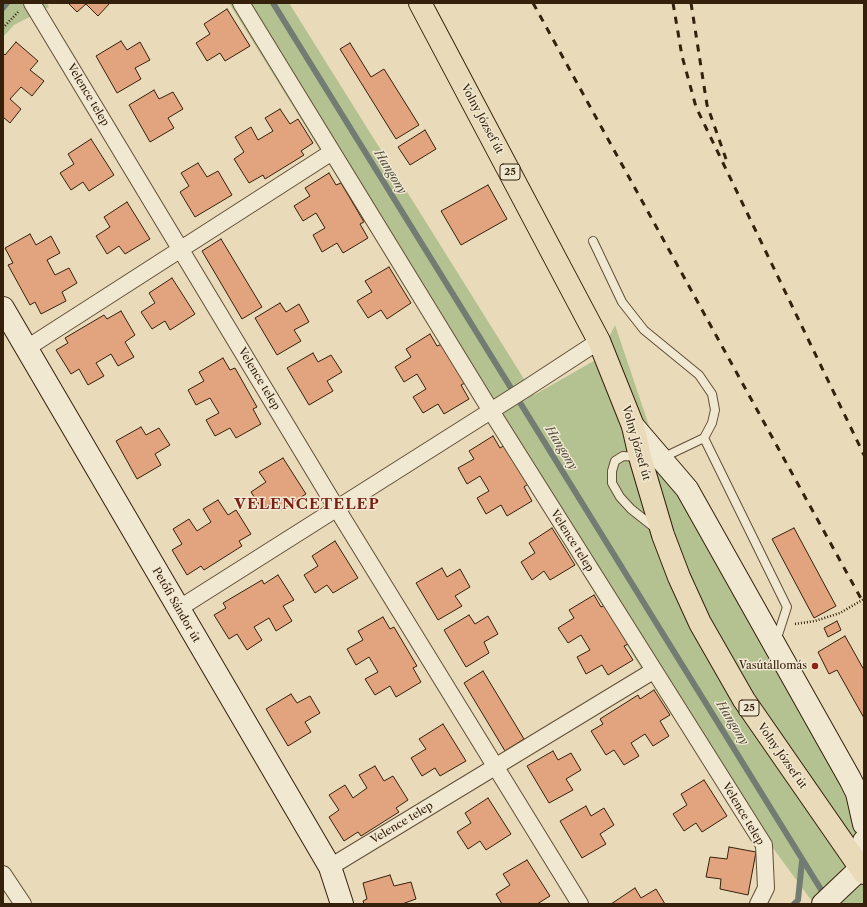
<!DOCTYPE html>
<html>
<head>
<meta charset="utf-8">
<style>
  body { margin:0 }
  #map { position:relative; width:867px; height:907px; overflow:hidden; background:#e9dbba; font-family:"Libre Caslon Text",serif }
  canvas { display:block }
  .frame { position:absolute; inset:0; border:4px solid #35200b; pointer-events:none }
</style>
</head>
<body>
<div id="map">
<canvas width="867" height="907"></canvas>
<div class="frame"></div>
</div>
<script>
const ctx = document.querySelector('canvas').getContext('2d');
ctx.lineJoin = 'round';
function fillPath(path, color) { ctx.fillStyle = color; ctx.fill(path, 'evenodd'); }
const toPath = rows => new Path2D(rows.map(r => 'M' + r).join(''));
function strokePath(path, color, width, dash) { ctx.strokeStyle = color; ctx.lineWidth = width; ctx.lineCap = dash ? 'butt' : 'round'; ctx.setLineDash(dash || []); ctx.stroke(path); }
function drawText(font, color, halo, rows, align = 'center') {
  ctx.font = font + ' "Libre Caslon Text",serif'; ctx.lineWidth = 3; ctx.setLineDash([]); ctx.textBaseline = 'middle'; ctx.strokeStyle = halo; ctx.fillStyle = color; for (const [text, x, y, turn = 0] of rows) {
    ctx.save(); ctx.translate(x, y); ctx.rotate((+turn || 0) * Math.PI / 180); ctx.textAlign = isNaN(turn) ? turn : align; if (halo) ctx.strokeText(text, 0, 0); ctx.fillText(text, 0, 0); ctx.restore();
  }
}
const green = toPath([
  [3,3,47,3,49,7,14,25,3,37],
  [229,3,289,3,534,395,599,358,615,325,665,473,864,815,864,904,814,904,641,668]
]);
const stream = toPath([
  [273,3,825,896],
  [3,8,7,3],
  [794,904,798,900,802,861]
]);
const building = toPath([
  [68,3,110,3,98,16,86,4,77,12,68,3],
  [227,9,250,46,225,61,220,53,207,61,196,43,210,34,204,24,227,9],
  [121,41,127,50,140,42,150,60,135,68,141,79,117,93,96,56,121,41],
  [16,42,38,61,30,70,44,81,32,96,21,87,10,99,21,109,10,123,3,117,3,53,5,55,16,42],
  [350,43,371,77,384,69,419,125,396,139,340,49,350,43],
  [154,90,159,99,173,92,183,109,168,118,174,128,150,142,129,105,154,90],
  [280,109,290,124,298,119,313,143,301,151,304,155,265,179,263,175,249,183,234,159,244,152,235,137,251,127,258,140,273,131,265,118,280,109],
  [425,130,436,149,410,165,398,147,425,130],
  [91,139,114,175,89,191,83,182,71,190,60,173,74,164,68,154,91,139],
  [198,163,207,177,218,171,232,195,195,217,180,192,189,186,181,173,198,163],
  [329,173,336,185,341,183,364,222,360,224,368,238,343,253,337,243,322,252,313,235,325,228,316,213,303,221,294,206,310,196,305,188,329,173],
  [488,185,507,219,461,245,441,211,488,185],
  [127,202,150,239,125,254,119,246,107,254,96,236,110,227,104,217,127,202],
  [30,234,36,245,51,236,60,253,47,260,55,275,69,268,77,283,62,292,66,301,41,314,35,302,30,305,8,265,13,263,5,248,30,234],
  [221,239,262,307,242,319,202,251,221,239],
  [389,267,411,303,387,319,381,310,368,318,357,301,372,292,365,281,389,267],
  [172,278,195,314,170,330,165,321,152,329,141,312,155,303,149,293,172,278],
  [280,303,286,312,299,304,309,322,294,330,301,341,277,355,255,318,280,303],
  [121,311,135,335,125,342,134,357,118,366,111,354,96,363,104,376,88,385,79,369,71,374,56,350,68,343,65,338,104,315,107,319,121,311],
  [430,334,437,346,442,344,465,383,461,385,469,399,444,414,438,404,423,413,413,397,426,389,417,374,404,382,395,367,411,357,406,349,430,334],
  [313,353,318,362,331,355,342,372,327,381,333,391,309,405,287,368,313,353],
  [223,358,230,370,235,368,257,407,253,409,261,424,236,438,230,428,215,436,206,420,219,413,210,398,196,405,188,390,204,381,199,372,223,358],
  [141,427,146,435,159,428,170,445,155,454,161,465,137,479,116,441,141,427],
  [493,436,500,448,505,445,528,484,524,487,532,501,507,516,501,505,486,514,477,498,489,491,480,476,467,484,458,468,474,459,469,451,493,436],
  [283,458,306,494,281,510,275,501,262,509,251,492,266,482,259,472,283,458],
  [218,500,228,515,236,510,251,534,239,541,242,546,204,570,201,566,187,575,172,550,182,544,173,529,189,519,197,531,211,522,203,509,218,500],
  [552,528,575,565,550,580,544,571,532,580,521,562,535,553,529,543,552,528],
  [794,528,836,606,814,618,772,539,794,528],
  [335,541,358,578,333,593,327,585,315,593,304,575,318,566,312,556,335,541],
  [442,568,447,577,460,569,470,587,455,596,462,606,438,620,416,583,442,568],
  [278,575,294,600,283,606,292,621,276,631,269,618,254,627,262,640,247,650,237,634,229,639,214,615,226,608,223,603,262,580,264,584,278,575],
  [594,595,601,607,605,605,628,644,624,646,633,660,608,675,602,665,586,674,577,657,590,650,581,635,568,643,558,628,574,618,569,610,594,595],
  [469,615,475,624,488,616,498,634,484,642,489,653,466,667,444,630,469,615],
  [383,617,390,629,394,627,417,666,413,668,421,682,396,697,390,686,375,695,365,679,378,672,369,657,356,665,347,649,363,640,358,631,383,617],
  [837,621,841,630,828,637,824,628,837,621],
  [845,636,864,670,864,718,837,670,829,674,818,652,845,636],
  [483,671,524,739,505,751,464,683,483,671],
  [654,690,670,715,660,721,669,736,653,746,645,734,631,743,639,756,624,765,614,750,606,755,591,731,603,724,600,719,638,695,640,699,654,690],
  [291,694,297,703,310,696,320,713,305,722,311,732,288,746,266,709,291,694],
  [443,724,466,761,440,776,435,768,422,776,411,758,426,749,419,739,443,724],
  [553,751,558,760,571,753,581,770,566,779,573,790,549,803,527,766,553,751],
  [375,766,384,781,393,776,408,800,396,808,399,812,361,836,358,832,344,841,329,817,339,810,329,795,345,785,353,798,367,788,359,775,375,766],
  [704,780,727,816,702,832,696,823,684,831,673,814,687,805,681,794,704,780],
  [488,798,511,834,486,850,480,841,468,849,457,832,471,823,465,813,488,798],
  [586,806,591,816,604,808,614,825,600,834,606,844,582,858,560,821,586,806],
  [729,847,756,852,748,895,720,889,721,879,706,877,710,857,727,859,729,847],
  [527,860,550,896,537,904,502,904,496,894,510,885,503,874,527,860],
  [390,875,394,886,411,882,416,899,402,904,364,904,363,901,367,899,363,883,390,875],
  [635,888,641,898,656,889,665,904,611,904,635,888]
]);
const path = toPath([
  [3,28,18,12],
  [795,624,815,621,840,613,864,599]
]);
const lane = toPath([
  [593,241,622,302,644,330,699,375,712,394,715,410,712,423,704,438,662,458],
  [704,438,787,607,776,641],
  [639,457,623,456,615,461,612,471,612,483,620,497,631,509,655,528]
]);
const street = toPath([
  [32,3,337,509,580,904],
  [241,3,491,411,764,845,766,888,758,904],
  [27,348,332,152],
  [178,609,527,388,599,341],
  [330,867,653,671],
  [3,874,23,904]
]);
const secondary = toPath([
  [3,308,330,867,342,904],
  [633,426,687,489,850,779,857,793,864,824],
  [823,904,861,868,864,841]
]);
const primary = toPath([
  [420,3,599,341,633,426,640,457,663,535,679,577,700,623,744,700,864,873]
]);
const rail = toPath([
  [533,3,864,604],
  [673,3,682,56,696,107,864,455],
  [691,3,707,105,726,159]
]);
const markers = [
  [815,666,4,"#8f2418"]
];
const shields = [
  [510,172,20],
  [749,708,20]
];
const shieldNames = [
  ["25",510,172],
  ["25",749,708]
];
const streetNames = [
  ["Velence telep",88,95,59],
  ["Volny József út",482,119,62],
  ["Velence telep",259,379,59],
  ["Volny József út",636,443,74],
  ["Velence telep",572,541,58],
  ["Petőfi Sándor út",176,605,60],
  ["Volny József út",782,756,55],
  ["Velence telep",743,814,59],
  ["Velence telep",402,823,-31]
];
const poiNames = [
  ["Vasútállomás",807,666]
];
const waterNames = [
  ["Hangony",390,172,58],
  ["Hangony",561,448,58],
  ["Hangony",732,723,58]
];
const districtNames = [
  ["VELENCETELEP",307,505]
];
fillPath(green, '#b4c191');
strokePath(stream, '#727c73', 6);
fillPath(building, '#e2a47e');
strokePath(building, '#35200b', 1);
strokePath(lane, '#624f37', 10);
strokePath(street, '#624f37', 18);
strokePath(secondary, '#35200b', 24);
strokePath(primary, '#35200b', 24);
strokePath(path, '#35200b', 2.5, [1, 2]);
strokePath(lane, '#f1e8d2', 8);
strokePath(street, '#f1e8d2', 16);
strokePath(secondary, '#f1e8d2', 22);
strokePath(primary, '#e9dbba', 22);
strokePath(rail, '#35200b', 3, [7, 7]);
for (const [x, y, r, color] of markers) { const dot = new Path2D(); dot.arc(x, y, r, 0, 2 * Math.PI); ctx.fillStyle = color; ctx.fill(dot); strokePath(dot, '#f1e8d2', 1.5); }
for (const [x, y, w] of shields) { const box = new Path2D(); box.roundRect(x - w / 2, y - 8, w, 16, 3); ctx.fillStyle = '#f1e8d2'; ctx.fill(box); strokePath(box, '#35200b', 1); }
drawText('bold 10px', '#35200b', null, shieldNames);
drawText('11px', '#35200b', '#f1e8d2', streetNames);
drawText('11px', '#35200b', '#f1e8d2', poiNames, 'right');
drawText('italic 12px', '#534e3f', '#f1e8d2', waterNames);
ctx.letterSpacing = '1px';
drawText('bold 15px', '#7a1f14', '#f1e8d2', districtNames);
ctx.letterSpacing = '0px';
</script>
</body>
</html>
